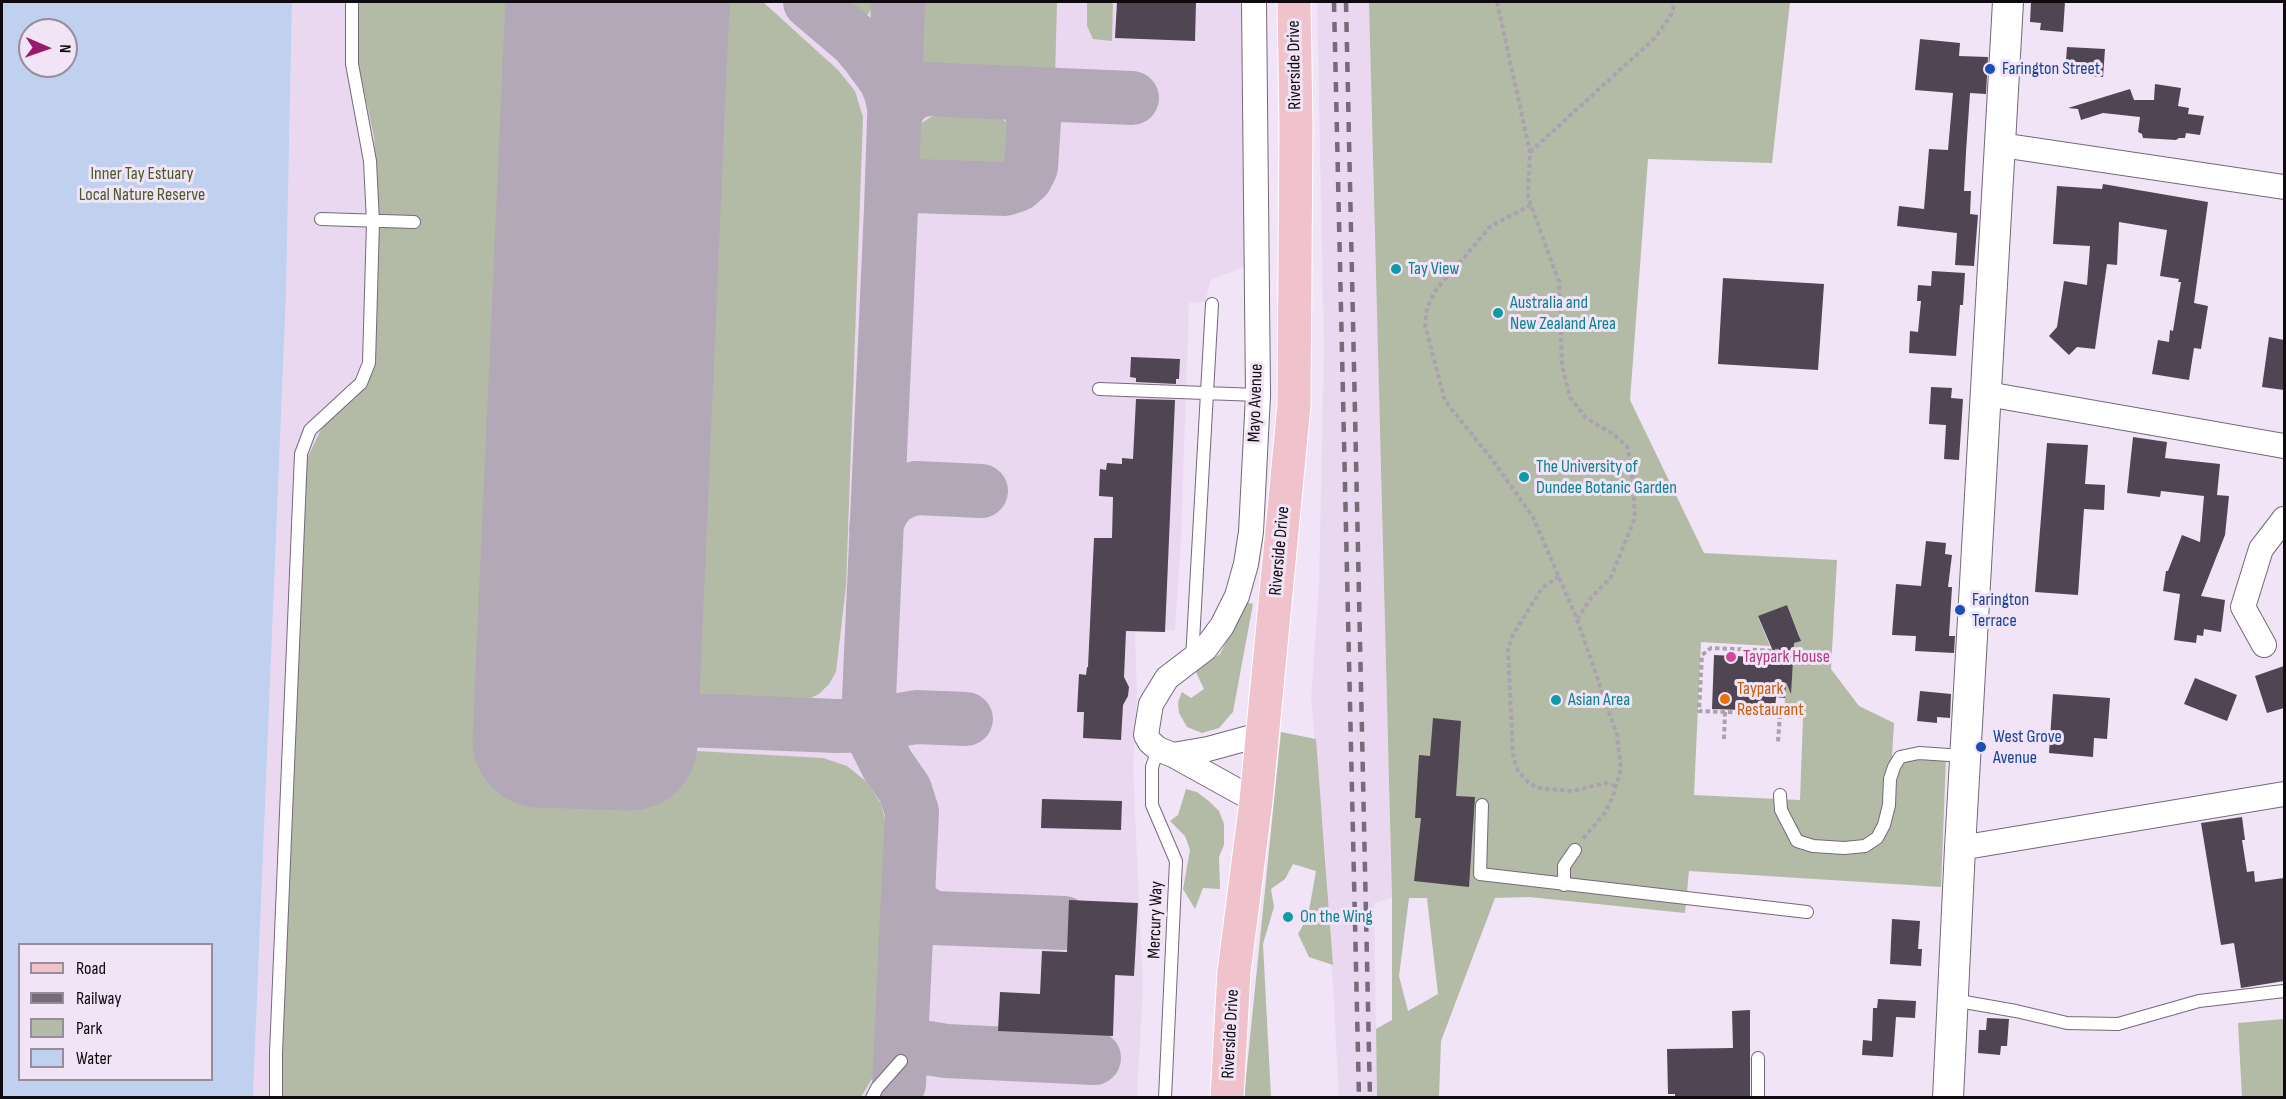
<!DOCTYPE html>
<html>
<head>
<meta charset="utf-8">
<style>
  body { margin:0 }
  #map { position:relative; width:2286px; height:1099px; overflow:hidden; background:#f1e4f6; font-family:"Sofia Sans Condensed",sans-serif }
  canvas { display:block }
  .frame { position:absolute; inset:0; border:3px solid #0f0a10; pointer-events:none }
  .legend { position:absolute; left:18px; top:943px; width:195px; height:138px; box-sizing:border-box; background:#f1e4f6; border:2px solid #978d9a; margin:0; padding:8px 10px; list-style:none; font-size:18px; color:#0f0a10 }
  .legend li { display:flex; align-items:center; gap:12px; height:30px }
  .legend b { width:30px; border:2px solid #978d9a }
  .north { position:absolute; left:18px; top:18px; width:60px; height:60px; box-sizing:border-box; background:#f1e4f6; border:2px solid #978d9a; border-radius:50%; rotate:92deg; font-size:16px; font-weight:700; line-height:24px; text-align:center; color:#0f0a10 }
  .north::after { content:''; display:block; margin:auto; width:21px; height:27px; background:#9a196d; clip-path:polygon(50% 0,100% 100%,50% 72%,0 100%) }
</style>
</head>
<body>
<div id="map">
<canvas width="2286" height="1099"></canvas>
<div class="frame"></div>
<ul class="legend">
<li><b style="height:8px;background:#f0c2cb"></b>Road</li>
<li><b style="height:8px;background:#756c78"></b>Railway</li>
<li><b style="height:16px;background:#b3bba6"></b>Park</li>
<li><b style="height:16px;background:#c0d1ef"></b>Water</li>
</ul>
<div class="north">N</div>
</div>
<script>
const ctx = document.querySelector('canvas').getContext('2d');
ctx.lineJoin = 'round';
function fillPath(path, color) { ctx.fillStyle = color; ctx.fill(path, 'evenodd'); }
const toPath = rows => new Path2D(rows.map(r => 'M' + r).join(''));
function strokePath(path, color, width, dash) { ctx.strokeStyle = color; ctx.lineWidth = width; ctx.lineCap = dash ? 'butt' : 'round'; ctx.setLineDash(dash || []); ctx.stroke(path); }
function drawText(font, color, halo, rows, align = 'center') {
  ctx.font = font + ' "Sofia Sans Condensed",sans-serif'; ctx.lineWidth = 6; ctx.setLineDash([]); ctx.textBaseline = 'middle'; ctx.strokeStyle = halo; ctx.fillStyle = color; for (const [text, x, y, turn = 0] of rows) {
    ctx.save(); ctx.translate(x, y); ctx.rotate((+turn || 0) * Math.PI / 180); ctx.textAlign = isNaN(turn) ? turn : align; if (halo) ctx.strokeText(text, 0, 0); ctx.fillText(text, 0, 0); ctx.restore();
  }
}
const built = toPath([
  [292,2,1244,2,1249,265,1211,280,1205,302,1189,303,1181,538,1175,630,1135,631,1137,692,1133,768,1143,987,1137,1097,253,1098,286,295],
  [1317,2,1369,2,1392,898,1374,903,1377,1097,1339,1097,1326,859,1311,699,1319,585,1324,349]
]);
const green = toPath([
  [358,2,567,2,534,742,823,758,847,766,867,782,881,804,887,828,879,1067,861,1097,281,1098,304,465,327,417,365,380,371,357,379,211,374,137,359,68],
  [657,2,763,2,838,70,855,91,863,117,846,586,836,672,829,684,819,694,806,700,691,699,670,693,650,681,637,663,629,641],
  [838,2,876,2,863,22],
  [909,2,1057,2,1055,78,1047,82,934,75,907,53],
  [1077,2,1113,2,1112,41,1093,39,1087,26,1087,3],
  [1369,2,1790,2,1772,163,1648,159,1630,400,1704,553,1837,560,1831,669,1859,706,1894,723,1892,756,1946,759,1941,887,1689,871,1685,913,1529,897,1495,898,1441,1041,1439,1097,1377,1097,1376,1029,1392,1020,1392,898],
  [1787,605,1800,637,1798,642,1791,642,1792,677,1786,677,1784,717,1803,718,1800,800,1694,795,1701,642,1770,646,1758,617],
  [1409,898,1427,898,1438,994,1408,1011,1399,976],
  [943,113,995,115,1005,121,1011,128,1015,140,1015,152,1010,164,1002,173,991,179,948,177,936,176,926,171,917,162,912,151,913,133,920,124,931,117],
  [1246,602,1253,604,1233,712,1219,728,1202,733,1187,727,1179,713,1178,702,1182,692,1191,698,1204,689,1195,670,1220,654],
  [1281,732,1316,739,1333,965,1309,957,1298,934,1308,916,1316,871,1293,864,1285,879,1271,889,1274,907,1263,944,1271,1097,1244,1097],
  [1186,789,1197,792,1210,802,1219,811,1224,824,1224,845,1219,857,1220,889,1203,888,1195,909,1183,889,1190,850,1185,836,1170,821,1178,815],
  [2284,1019,2284,1097,2242,1097,2238,1023]
]);
const water = toPath([
  [2,2,292,2,286,295,253,1097,2,1097],
  [30,30,66,30,66,66,30,66],
  [20,944,212,944,212,1080,20,1080]
]);
const taxiway = toPath([
  [810,2,856,41,867,54,886,80,891,93,894,107],
  [898,2,891,209,869,698,870,725,873,736,887,764,905,790,912,812,899,1084],
  [616,30,620,17,620,2],
  [1013,93,1132,98],
  [891,209,894,199,900,192,913,186,1005,189,1017,185,1026,177,1031,167,1034,122,1030,106,1022,97,1013,93,926,89,913,93,905,99,898,108,894,120],
  [876,531,877,521,884,508,892,498,903,492,916,488,981,491],
  [585,716,837,726,870,725,916,717,966,719],
  [908,894,917,909,934,918,1064,923],
  [902,1028,906,1038,915,1046,946,1051,1094,1058]
]);
const runway = toPath([
  [573,2,540,740,630,743,662,2]
]);
const building = toPath([
  [1117,2,1196,2,1195,41,1115,38],
  [2031,2,2065,2,2063,32,2040,30,2041,23,2030,22],
  [1920,39,1960,43,1959,56,1988,57,1986,94,1970,93,1966,152,1964,191,1971,191,1970,214,1978,215,1974,266,1955,265,1957,233,1897,226,1899,206,1924,209,1929,149,1948,150,1953,93,1915,90],
  [2067,47,2105,49,2103,77,2065,74],
  [2155,84,2181,88,2178,106,2189,108,2188,114,2204,116,2200,135,2186,133,2185,138,2179,138,2176,140,2143,138,2142,134,2138,132,2140,117,2103,113,2081,120,2078,109,2068,108,2130,89,2134,100,2154,100],
  [2103,184,2208,202,2194,303,2208,306,2201,349,2194,348,2189,380,2152,374,2158,340,2169,342,2170,330,2173,331,2181,282,2178,282,2179,279,2160,276,2167,230,2119,222,2117,265,2107,264,2095,349,2077,347,2069,355,2049,336,2057,327,2064,281,2087,285,2090,246,2053,244,2057,186,2102,189],
  [1932,271,1965,273,1963,305,1960,305,1956,356,1909,353,1910,331,1918,332,1921,301,1917,301,1918,285,1931,286],
  [1723,278,1824,284,1818,370,1718,364],
  [2269,337,2284,340,2284,390,2262,387],
  [1131,357,1180,359,1179,379,1176,379,1176,384,1136,382,1136,378,1130,377],
  [1931,387,1952,388,1951,398,1963,399,1959,460,1944,459,1946,425,1929,424],
  [1136,399,1175,400,1165,632,1126,631,1124,677,1129,687,1128,696,1123,705,1121,740,1083,738,1084,712,1077,712,1079,674,1086,675,1087,667,1088,667,1094,538,1112,538,1113,497,1099,496,1100,469,1106,470,1107,463,1122,464,1122,458,1133,459],
  [2133,437,2167,442,2165,458,2220,464,2217,495,2229,496,2225,535,2201,596,2225,600,2221,632,2204,629,2203,636,2197,635,2196,643,2174,640,2180,594,2163,591,2166,571,2168,571,2182,535,2200,542,2204,496,2161,491,2160,497,2127,493],
  [2047,443,2088,445,2085,484,2105,485,2104,510,2084,509,2078,595,2035,592],
  [1926,541,1946,543,1945,554,1952,555,1948,587,1952,587,1949,636,1955,636,1954,653,1915,651,1916,636,1892,635,1896,584,1921,586],
  [1787,605,1801,641,1794,643,1791,694,1786,682,1785,698,1776,697,1775,711,1712,709,1714,655,1776,658,1758,616],
  [2284,666,2284,708,2267,713,2255,676],
  [2195,678,2237,695,2227,721,2184,704],
  [1920,691,1951,694,1950,718,1937,717,1937,723,1917,721],
  [2053,694,2110,698,2107,739,2094,738,2093,757,2049,753],
  [1433,718,1461,721,1456,796,1475,797,1469,887,1414,881,1421,818,1415,818,1419,755,1430,756],
  [1042,799,1122,801,1121,830,1041,828],
  [2242,817,2245,840,2242,840,2247,872,2254,871,2255,882,2284,878,2284,981,2241,988,2234,943,2221,945,2201,823],
  [1069,900,1138,903,1134,976,1115,975,1113,1036,998,1031,1000,992,1040,994,1042,951,1067,952],
  [1892,919,1920,921,1918,949,1922,949,1921,966,1890,964],
  [1878,999,1916,1001,1915,1018,1896,1017,1893,1057,1862,1055,1863,1040,1872,1041,1873,1008,1877,1008],
  [1750,1010,1750,1098,1675,1098,1675,1094,1668,1094,1667,1049,1733,1048,1732,1011],
  [1987,1018,2009,1019,2007,1046,2001,1046,2000,1055,1978,1053,1979,1030,1986,1030]
]);
const path = toPath([
  [1497,2,1530,152,1528,197,1559,282,1562,365,1570,397,1586,418,1613,434,1627,446,1632,470,1635,518,1611,577,1591,598,1578,618],
  [1530,152,1655,38,1671,15,1675,2],
  [1531,205,1491,226,1435,291,1427,308,1425,325,1445,401,1491,458,1533,517,1577,619,1617,735,1621,769,1614,793,1606,811,1583,839],
  [1559,576,1542,588,1513,635,1508,649,1513,755,1518,771,1528,782,1537,788,1573,791,1605,783,1616,786],
  [1725,712,1699,711,1702,655,1711,648,1779,651],
  [1724,739,1725,712,1780,714,1778,742]
]);
const service = toPath([
  [321,219,414,222],
  [1099,389,1258,395],
  [1192,659,1212,304],
  [1158,749,1152,767,1152,805,1176,861,1165,1098],
  [1780,795,1781,810,1797,841,1813,846,1844,848,1865,846,1877,838,1884,825,1889,805,1890,779,1894,767,1900,757,1919,753,1964,756],
  [1482,805,1480,874,1807,912],
  [1564,885,1564,866,1575,850],
  [1953,1000,2016,1011,2067,1023,2118,1024,2199,1001,2284,991],
  [1758,1058,1758,1098],
  [276,1098,276,1053,301,454,310,430,361,383,369,363,373,222,370,161,352,64,352,2],
  [872,1098,877,1088,901,1061]
]);
const minor = toPath([
  [1254,2,1258,395,1251,532,1246,564,1237,596,1222,626,1205,649,1167,678,1151,704,1146,735,1150,742,1158,749,1173,755,1256,801],
  [2001,145,2284,187],
  [1987,394,2284,446],
  [2264,645,2243,607,2261,549,2284,519],
  [1173,755,1208,749,1263,734],
  [1960,848,2284,794]
]);
const tertiary = toPath([
  [1948,1098,1960,848,2008,2]
]);
const primary = toPath([
  [1227,1098,1234,972,1256,801,1294,405,1296,126,1294,2]
]);
const rail = toPath([
  [1334,2,1359,1098],
  [1346,2,1370,1098]
]);
const markers = [
  [1990,69,6,"#1a4fb4"],
  [1396,269,6,"#0f9aa8"],
  [1498,313,6,"#0f9aa8"],
  [1524,477,6,"#0f9aa8"],
  [1960,610,6,"#1a4fb4"],
  [1731,657,6,"#d1479c"],
  [1725,699,6,"#e8710a"],
  [1556,700,6,"#0f9aa8"],
  [1981,747,6,"#1a4fb4"],
  [1288,917,6,"#0f9aa8"]
];
const streetNames = [
  ["Riverside Drive",1295,65,-91],
  ["Mayo Avenue",1256,403,-88],
  ["Riverside Drive",1280,551,-85],
  ["Mercury Way",1156,920,-88],
  ["Riverside Drive",1231,1034,-87]
];
const transitNames = [
  ["Farington Street",2002,69],
  ["Farington",1972,600],
  ["Terrace",1972,621],
  ["West Grove",1993,737],
  ["Avenue",1993,758]
];
const parkNames = [
  ["Inner Tay Estuary",142,174],
  ["Local Nature Reserve",142,195]
];
const cultureNames = [
  ["Tay View",1408,269],
  ["Australia and",1510,303],
  ["New Zealand Area",1510,324],
  ["The University of",1536,467],
  ["Dundee Botanic Garden",1536,488],
  ["Asian Area",1568,700],
  ["On the Wing",1300,917]
];
const hotelNames = [
  ["Taypark House",1743,657]
];
const foodNames = [
  ["Taypark",1737,689],
  ["Restaurant",1737,710]
];
fillPath(built, '#ead8f0');
fillPath(green, '#b3bba6');
fillPath(water, '#c0d1ef');
strokePath(taxiway, '#b3a8b7', 54);
strokePath(runway, '#b3a8b7', 135);
fillPath(building, '#4f4553');
strokePath(service, '#746978', 14);
strokePath(minor, '#746978', 26);
strokePath(tertiary, '#746978', 32);
strokePath(primary, '#fff', 35);
strokePath(path, '#aca1af', 4, [4.5, 3]);
strokePath(service, '#fff', 12);
strokePath(minor, '#fff', 24);
strokePath(tertiary, '#fff', 30);
strokePath(primary, '#f0c2cb', 33);
strokePath(rail, '#756c78', 4.5, [10, 10]);
for (const [x, y, r, color] of markers) { const dot = new Path2D(); dot.arc(x, y, r, 0, 2 * Math.PI); ctx.fillStyle = color; ctx.fill(dot); strokePath(dot, '#f1e4f6', 2); }
drawText('18px', '#0f0a10', '#f1e4f6', streetNames);
drawText('18px', '#164399', '#f1e4f6', transitNames, 'left');
drawText('18px', '#4a5a28', '#f1e4f6', parkNames);
drawText('18px', '#0d838f', '#f1e4f6', cultureNames, 'left');
drawText('18px', '#b23c85', '#f1e4f6', hotelNames, 'left');
drawText('18px', '#c56008', '#f1e4f6', foodNames, 'left');
</script>
</body>
</html>
